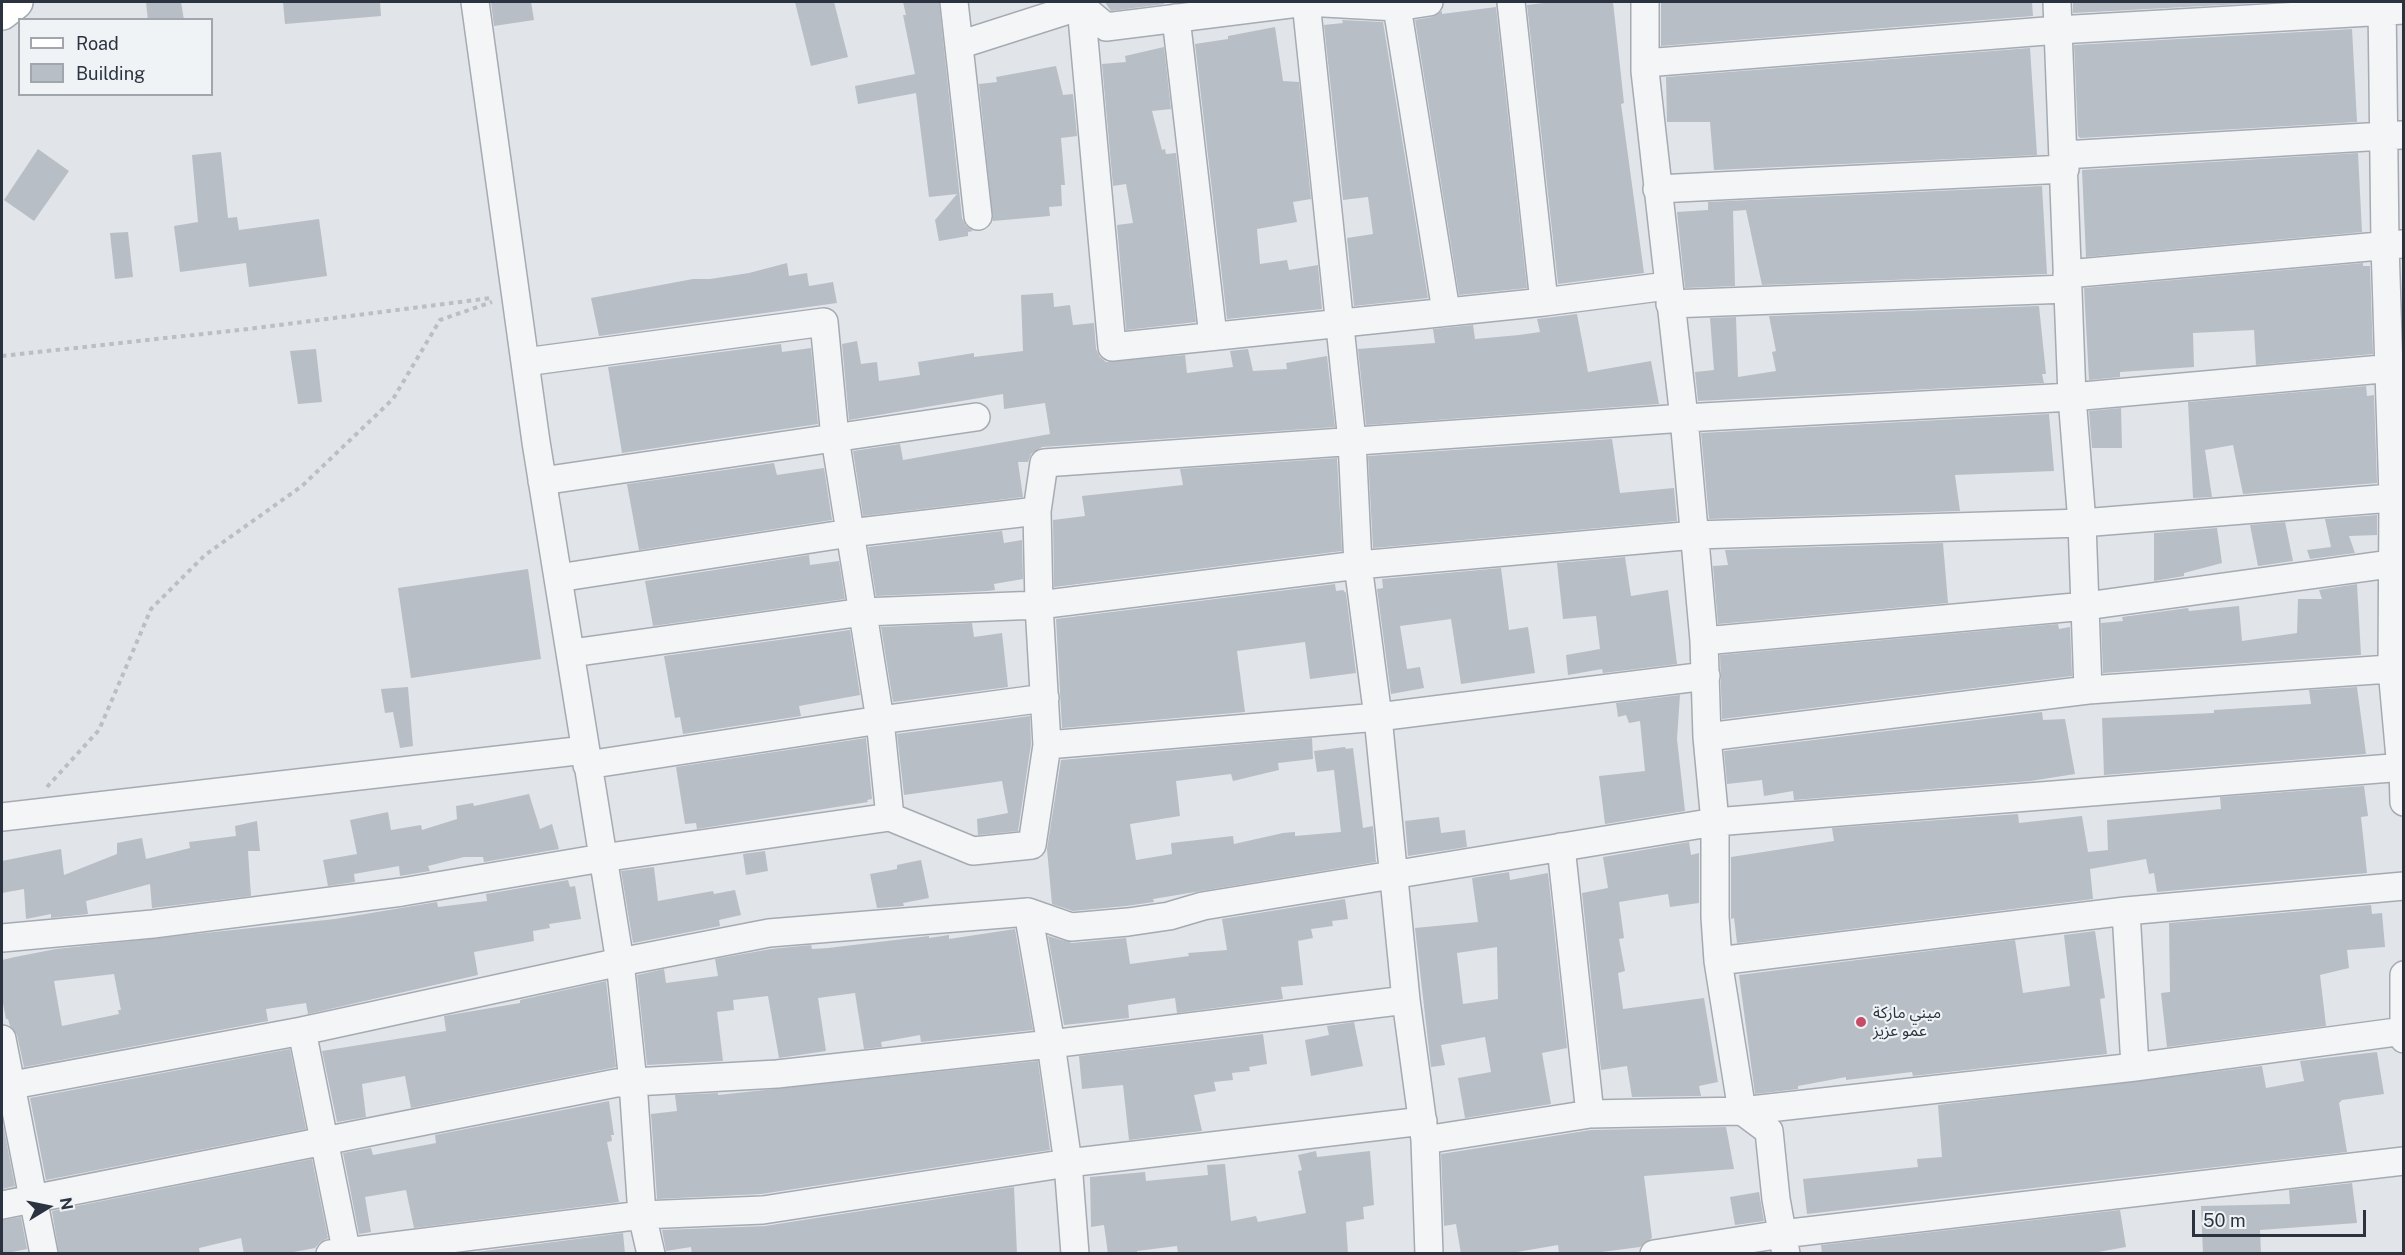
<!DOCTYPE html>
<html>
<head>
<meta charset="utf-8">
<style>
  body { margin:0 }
  #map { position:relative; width:2405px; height:1255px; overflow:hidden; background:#e1e4e9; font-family:"Public Sans",sans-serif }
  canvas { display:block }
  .frame { position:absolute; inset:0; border:3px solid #2a333f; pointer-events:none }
  .legend { position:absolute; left:18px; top:18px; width:195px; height:78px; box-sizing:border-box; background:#f0f3f6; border:2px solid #a1a6ad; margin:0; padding:8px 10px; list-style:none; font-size:18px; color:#2a333f }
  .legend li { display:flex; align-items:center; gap:12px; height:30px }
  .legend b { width:30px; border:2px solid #a1a6ad }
  .north { position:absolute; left:18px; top:1177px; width:60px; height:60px; -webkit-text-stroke:4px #f0f3f6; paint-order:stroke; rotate:80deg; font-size:16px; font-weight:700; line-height:24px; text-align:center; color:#2a333f }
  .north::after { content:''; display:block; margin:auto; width:21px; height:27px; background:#2a333f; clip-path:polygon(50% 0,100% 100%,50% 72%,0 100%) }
  .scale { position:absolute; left:2192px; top:1210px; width:174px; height:27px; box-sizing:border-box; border:3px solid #2a333f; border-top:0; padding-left:8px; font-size:18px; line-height:21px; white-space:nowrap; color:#2a333f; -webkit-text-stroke:4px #f0f3f6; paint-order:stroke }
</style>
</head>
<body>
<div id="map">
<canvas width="2405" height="1255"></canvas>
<div class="frame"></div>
<ul class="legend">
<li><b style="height:8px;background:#fff"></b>Road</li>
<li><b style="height:16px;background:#b8bec5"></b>Building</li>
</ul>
<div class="north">N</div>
<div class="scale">50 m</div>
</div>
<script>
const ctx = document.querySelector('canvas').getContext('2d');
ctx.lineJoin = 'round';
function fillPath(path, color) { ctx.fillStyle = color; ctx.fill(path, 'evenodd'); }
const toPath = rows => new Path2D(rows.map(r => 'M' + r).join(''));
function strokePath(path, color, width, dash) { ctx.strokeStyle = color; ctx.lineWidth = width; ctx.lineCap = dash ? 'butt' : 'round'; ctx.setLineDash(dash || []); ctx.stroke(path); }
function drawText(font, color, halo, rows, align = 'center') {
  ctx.font = font + ' "Public Sans","Noto Sans Arabic",sans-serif'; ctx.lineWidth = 4.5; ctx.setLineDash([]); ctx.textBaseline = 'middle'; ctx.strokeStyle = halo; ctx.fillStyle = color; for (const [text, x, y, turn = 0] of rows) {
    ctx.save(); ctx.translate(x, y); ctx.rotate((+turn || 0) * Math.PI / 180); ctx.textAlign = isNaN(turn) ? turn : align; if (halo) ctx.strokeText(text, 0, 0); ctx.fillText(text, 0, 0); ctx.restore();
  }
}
const building = toPath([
  [146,2,181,2,184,20,148,20],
  [283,2,380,2,381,16,285,24],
  [491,2,531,2,534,20,494,26],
  [795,2,834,2,848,57,811,66],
  [903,2,939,2,962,218,966,226,973,231,968,232,968,236,939,241,935,220,957,194,929,197,916,93,858,104,855,86,915,74,903,15,906,15],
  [1105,2,1164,2,1164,4,1111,11],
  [1552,2,1613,2,1624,103,1621,104,1644,273,1558,284,1527,5],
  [1661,2,2032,2,2033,16,1661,46],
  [2073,2,2278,2,2073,13],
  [1496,7,1527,288,1459,295,1415,20,1432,17,1442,11,1442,14],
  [1342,20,1383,22,1428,298,1354,306,1347,238,1373,234,1368,197,1343,200,1324,25,1343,23],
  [1275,27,1283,81,1299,82,1311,199,1293,202,1297,222,1257,229,1260,264,1287,260,1289,270,1318,265,1322,309,1227,319,1195,44,1228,39,1228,36],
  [2352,29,2357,122,2080,138,2078,136,2074,45],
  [1164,47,1171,109,1152,111,1162,150,1165,149,1166,154,1176,153,1196,322,1126,330,1117,225,1133,223,1126,184,1113,186,1102,64,1126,62,1125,56],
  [2030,48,2037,155,1714,170,1710,122,1667,122,1666,77],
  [1056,66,1063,95,1073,94,1077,136,1061,138,1065,185,1061,185,1062,206,1049,207,1050,216,993,221,979,84,997,82,996,77],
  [38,149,69,171,34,221,4,200],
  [221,152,228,218,237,217,239,230,319,219,327,276,249,287,246,263,180,272,174,226,198,222,192,155],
  [2358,153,2362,232,2086,257,2082,170],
  [2042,186,2047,274,1762,285,1746,210,1733,211,1735,286,1685,288,1677,212,1708,210,1708,202],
  [128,232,133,277,115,279,110,233],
  [787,263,789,276,807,273,809,286,833,282,837,303,599,336,591,298,693,279,710,279,749,273],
  [2363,263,2363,266,2370,266,2373,354,2256,365,2254,330,2193,333,2194,367,2120,372,2120,377,2089,380,2084,288],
  [1053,293,1054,307,1070,305,1073,325,1094,323,1096,349,1100,357,1106,362,1185,355,1187,373,1233,367,1230,351,1248,349,1253,371,1287,369,1286,363,1327,356,1335,427,1042,447,1031,454,1028,462,1018,462,1023,497,863,516,853,451,900,444,903,460,1050,434,1045,403,1004,409,1003,394,849,420,842,344,857,341,861,364,877,362,879,381,920,375,918,362,974,353,974,357,1023,351,1021,295],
  [2039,306,2046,374,2042,374,2044,383,1698,401,1695,372,1714,370,1710,318,1736,317,1738,377,1776,371,1772,352,1776,351,1769,316],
  [1577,314,1588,372,1651,361,1659,404,1366,425,1358,349,1435,343,1433,329,1473,325,1475,339,1519,335,1540,332,1537,319],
  [781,344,782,352,811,348,818,424,622,453,608,367],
  [316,349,322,402,298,404,290,351],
  [2366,386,2367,396,2374,395,2377,483,2243,494,2233,445,2205,450,2212,497,2193,498,2188,402],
  [2121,408,2122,448,2092,448,2089,411],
  [2049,414,2054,471,1955,475,1960,511,1709,519,1701,433],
  [1612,439,1620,493,1674,488,1677,521,1373,548,1368,456],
  [1337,458,1342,551,1054,587,1053,520,1085,516,1082,496,1183,485,1180,469],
  [774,463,777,475,824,468,832,520,639,550,627,484],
  [2377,515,2377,535,2349,536,2355,553,2310,559,2307,550,2331,547,2325,519],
  [2285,522,2293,561,2258,566,2250,525],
  [2217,528,2222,563,2184,573,2184,576,2154,581,2154,533],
  [1002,531,1004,543,1022,540,1023,579,994,584,995,590,987,591,876,596,868,547],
  [1943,543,1948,603,1718,624,1713,566,1728,565,1725,550],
  [809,555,810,565,839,561,845,599,653,626,645,581],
  [1625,557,1631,596,1668,590,1677,664,1603,673,1602,669,1568,675,1566,655,1600,649,1596,616,1563,619,1557,563],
  [1501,568,1509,630,1528,627,1535,673,1461,684,1451,619,1400,626,1407,669,1420,667,1424,688,1391,694,1377,589,1383,588,1382,579],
  [528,569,541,659,411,678,398,588],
  [1335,584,1336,591,1343,590,1346,593,1356,673,1310,679,1305,642,1237,651,1245,712,1062,728,1056,619],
  [2357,584,2361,655,2103,673,2101,623,2123,621,2122,617,2188,608,2189,611,2239,606,2242,641,2297,633,2298,599,2322,599,2319,590],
  [972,623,974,637,1002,633,1008,687,893,702,881,627],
  [2058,624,2059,629,2070,627,2072,676,1722,719,1720,655],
  [850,630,860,695,799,706,801,716,683,734,680,717,675,718,664,656],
  [408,687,413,746,400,748,393,712,385,713,381,689],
  [2357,687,2366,754,2104,775,2102,718,2214,713,2214,710,2311,704,2309,690],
  [1680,695,1677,739,1685,811,1605,824,1599,776,1645,771,1640,721,1629,723,1626,715,1618,717,1616,703],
  [2042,712,2043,720,2065,719,2075,774,2030,781,1794,800,1793,791,1764,796,1762,780,1727,784,1724,751],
  [1030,716,1031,744,1018,831,978,835,977,819,1008,813,1002,781,904,795,897,734],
  [866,738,872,799,867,800,868,802,697,829,696,823,685,824,676,767],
  [1312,738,1313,759,1278,763,1279,770,1233,781,1231,774,1176,781,1180,816,1130,824,1136,860,1172,854,1171,843,1233,836,1234,844,1283,833,1295,832,1295,836,1341,832,1334,770,1317,772,1314,751,1345,747,1346,749,1353,748,1363,828,1373,826,1376,862,1153,899,1154,902,1126,906,1073,911,1052,904,1047,849,1061,760],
  [2364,786,2368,816,2361,817,2367,873,2157,892,2154,873,2149,874,2146,859,2090,869,2093,899,1737,943,1734,918,1731,919,1731,857,1834,841,1832,828,2018,814,2019,823,2082,816,2088,852,2108,850,2107,820,2221,809,2220,797],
  [529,794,540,829,552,824,559,849,484,862,483,857,464,857,428,866,430,871,400,876,399,866,354,874,355,882,328,886,323,860,357,854,350,820,388,812,391,830,421,825,422,830,457,819,456,806,473,803,474,806],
  [1439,817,1441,833,1465,830,1467,847,1408,856,1405,821],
  [257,821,260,851,248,851,251,896,152,908,150,884,86,901,88,914,51,918,51,914,26,919,24,889,2,893,2,861,61,849,64,875,117,854,117,843,142,838,146,859,190,848,189,842,236,836,235,826],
  [1689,842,1691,855,1699,853,1699,903,1670,907,1668,894,1619,902,1624,938,1619,939,1625,971,1618,973,1623,1009,1704,998,1718,1082,1699,1086,1701,1096,1632,1097,1627,1066,1601,1070,1582,893,1608,888,1603,857],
  [765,851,768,871,746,875,743,854],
  [921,860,929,898,903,903,904,906,877,908,870,874,897,869,897,865],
  [654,867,658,901,713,891,714,894,735,890,741,915,719,920,720,926,633,943,621,871],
  [1509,872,1510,880,1548,873,1567,1048,1542,1053,1551,1104,1465,1118,1458,1078,1491,1072,1485,1037,1441,1045,1445,1065,1431,1067,1415,928,1478,922,1472,878],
  [1497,947,1498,999,1463,1004,1457,953],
  [568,880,570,887,575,886,581,919,549,924,550,928,533,931,534,941,474,952,478,975,308,1014,306,1003,266,1009,268,1021,24,1067,17,1035,10,1026,8,1019,6,1019,2,998,2,960,15,957,56,949,335,919,437,902,438,907,487,901,486,894],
  [114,974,121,1010,118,1010,119,1014,62,1026,54,981],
  [1345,899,1348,919,1332,921,1333,926,1311,929,1313,938,1298,941,1303,985,1281,987,1283,999,1177,1013,1175,998,1128,1005,1129,1018,1064,1025,1048,936,1072,943,1126,938,1130,964,1189,956,1188,953,1227,950,1222,919],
  [2371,905,2372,914,2382,913,2385,947,2347,950,2349,968,2320,975,2326,1026,2167,1047,2161,993,2170,992,2169,923],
  [1015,929,1033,1030,921,1042,920,1035,881,1042,882,1047,864,1049,855,993,818,998,826,1051,779,1058,768,996,733,1000,734,1010,717,1012,723,1061,647,1065,637,975,664,969,666,983,718,976,715,959,771,949,811,945,812,949,828,948,929,936,929,938,949,935,949,939],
  [2095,931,2105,998,2100,999,2107,1054,1913,1076,1912,1072,1846,1080,1846,1077,1798,1086,1798,1089,1755,1094,1739,975,2015,940,2023,993,2070,986,2064,935],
  [606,981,616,1067,411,1108,405,1076,362,1084,366,1117,337,1122,322,1051,446,1031,444,1016,520,1003,520,1000],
  [1354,1022,1363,1066,1311,1076,1305,1040,1329,1035,1327,1026],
  [1263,1034,1267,1064,1249,1067,1250,1071,1232,1073,1233,1080,1214,1082,1216,1091,1194,1095,1202,1131,1129,1140,1123,1085,1082,1089,1079,1056],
  [290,1049,306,1129,46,1180,30,1098],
  [2377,1052,2384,1094,2342,1100,2339,1103,2347,1152,1807,1214,1803,1179,1918,1167,1917,1159,1942,1157,1938,1105,2262,1066,2266,1088,2304,1081,2300,1061],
  [1038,1061,1050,1150,761,1194,657,1199,651,1114,677,1111,675,1095,718,1093,718,1095],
  [609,1101,614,1135,611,1135,612,1141,607,1142,619,1202,414,1228,406,1190,365,1197,371,1232,359,1234,343,1153,371,1148,373,1155,436,1143,435,1135],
  [2,1119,15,1186,2,1189],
  [1726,1127,1734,1169,1644,1176,1652,1238,1640,1247,1586,1254,1559,1254,1558,1245,1517,1252,1461,1254,1456,1224,1444,1226,1441,1154,1591,1130],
  [1316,1151,1317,1157,1370,1151,1374,1205,1363,1207,1364,1219,1346,1222,1348,1254,1178,1254,1177,1246,1137,1251,1137,1254,1108,1254,1104,1225,1091,1227,1090,1177,1145,1172,1146,1181,1208,1175,1207,1165,1225,1164,1231,1221,1256,1216,1258,1222,1306,1213,1298,1171,1302,1170,1298,1155],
  [312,1159,328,1238,320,1242,315,1248,283,1254,244,1254,241,1238,199,1248,200,1254,59,1254,52,1211],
  [2352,1183,2357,1223,2260,1230,2261,1254,2203,1254,2201,1206,2290,1204,2289,1190],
  [1014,1187,1017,1254,692,1254,691,1247,666,1251,662,1230,765,1226],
  [1759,1192,1764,1221,1735,1225,1730,1197],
  [2120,1210,2126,1247,2087,1254,1822,1254,1821,1245],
  [21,1217,27,1249,2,1254,2,1220],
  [623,1233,625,1254,461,1254]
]);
const path = toPath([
  [2,356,248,329,491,298],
  [47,787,99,730,151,609,205,555,302,486,393,399,440,320,492,302]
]);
const minor = toPath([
  [475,2,536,442,620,962,633,1082,642,1215,651,1254],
  [954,2,978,216],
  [1306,2,1352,441,1358,565,1378,717,1406,1000,1425,1140,1429,1254],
  [1306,2,1397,7,1429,2],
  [1511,2,1544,302],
  [1645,2,1645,71,1684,418,1704,641,1707,737,1715,822,1715,917,1718,961,1742,1111,1769,1131,1776,1199,1786,1254],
  [2057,2,2072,397,2082,523,2088,690],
  [2382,2,2385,245,2393,497,2392,669,2400,758,2403,767,2404,802],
  [1081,6,1112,347,1544,302,1667,286],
  [1397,7,1446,311],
  [1176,18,1213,336],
  [959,45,1081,6,1106,27,1306,2],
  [1645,63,2058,30,2404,10],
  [2064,155,2401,135],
  [1657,189,2065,169],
  [2067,274,2402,244],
  [1670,304,2067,289],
  [525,362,824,322,835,438,880,720,890,817],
  [542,481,976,417],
  [558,578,850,533,1037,511],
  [1704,641,2086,606,2404,562],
  [572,653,863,612,1039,605,1037,511,1044,463,1684,418,2072,397,2404,367],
  [1707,737,2088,690,2404,668],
  [1047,745,1378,717,1706,676],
  [587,765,880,720,1045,698],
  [2,817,585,750],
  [1561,847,1590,1114],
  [2126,911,2135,1067],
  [1028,912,1051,1044,1068,1163,1075,1254],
  [2,938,153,924,402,892,602,858,890,817,973,851,1032,845,1047,745,1039,605,1358,565,1695,535,2082,523,2404,497],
  [1718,961,2126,911,2404,886],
  [2404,975,2404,1039],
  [302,1031,347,1254],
  [2,1039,44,1254],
  [2,1087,302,1031,620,962,769,933,1028,912,1071,927,1128,922,1169,916,1203,906,1715,822,2404,767],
  [1425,1140,1590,1114,1742,1111,2135,1067,2404,1031],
  [2,1205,616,1083,777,1074,1051,1044,1406,1000],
  [330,1254,642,1215,763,1210,1068,1163,1423,1121],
  [1654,1254,1782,1234,2404,1161]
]);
const major = toPath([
  [2,13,16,2]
]);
const markers = [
  [1861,1022,6,"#c64d68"]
];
const poiNames = [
  ["ميني ماركة",1873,1013],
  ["عمو عزيز",1873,1031]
];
fillPath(building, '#b8bec5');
strokePath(minor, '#a6abb3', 30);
strokePath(major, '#a1aab4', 36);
strokePath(path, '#bbbfc3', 4, [4.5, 4.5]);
strokePath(minor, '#f3f5f7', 27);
strokePath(major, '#fff', 33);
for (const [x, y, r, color] of markers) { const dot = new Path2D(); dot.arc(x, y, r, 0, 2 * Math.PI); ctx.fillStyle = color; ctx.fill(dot); strokePath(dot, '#f0f3f6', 2); }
drawText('16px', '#2a333f', '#f0f3f6', poiNames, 'left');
</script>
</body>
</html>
